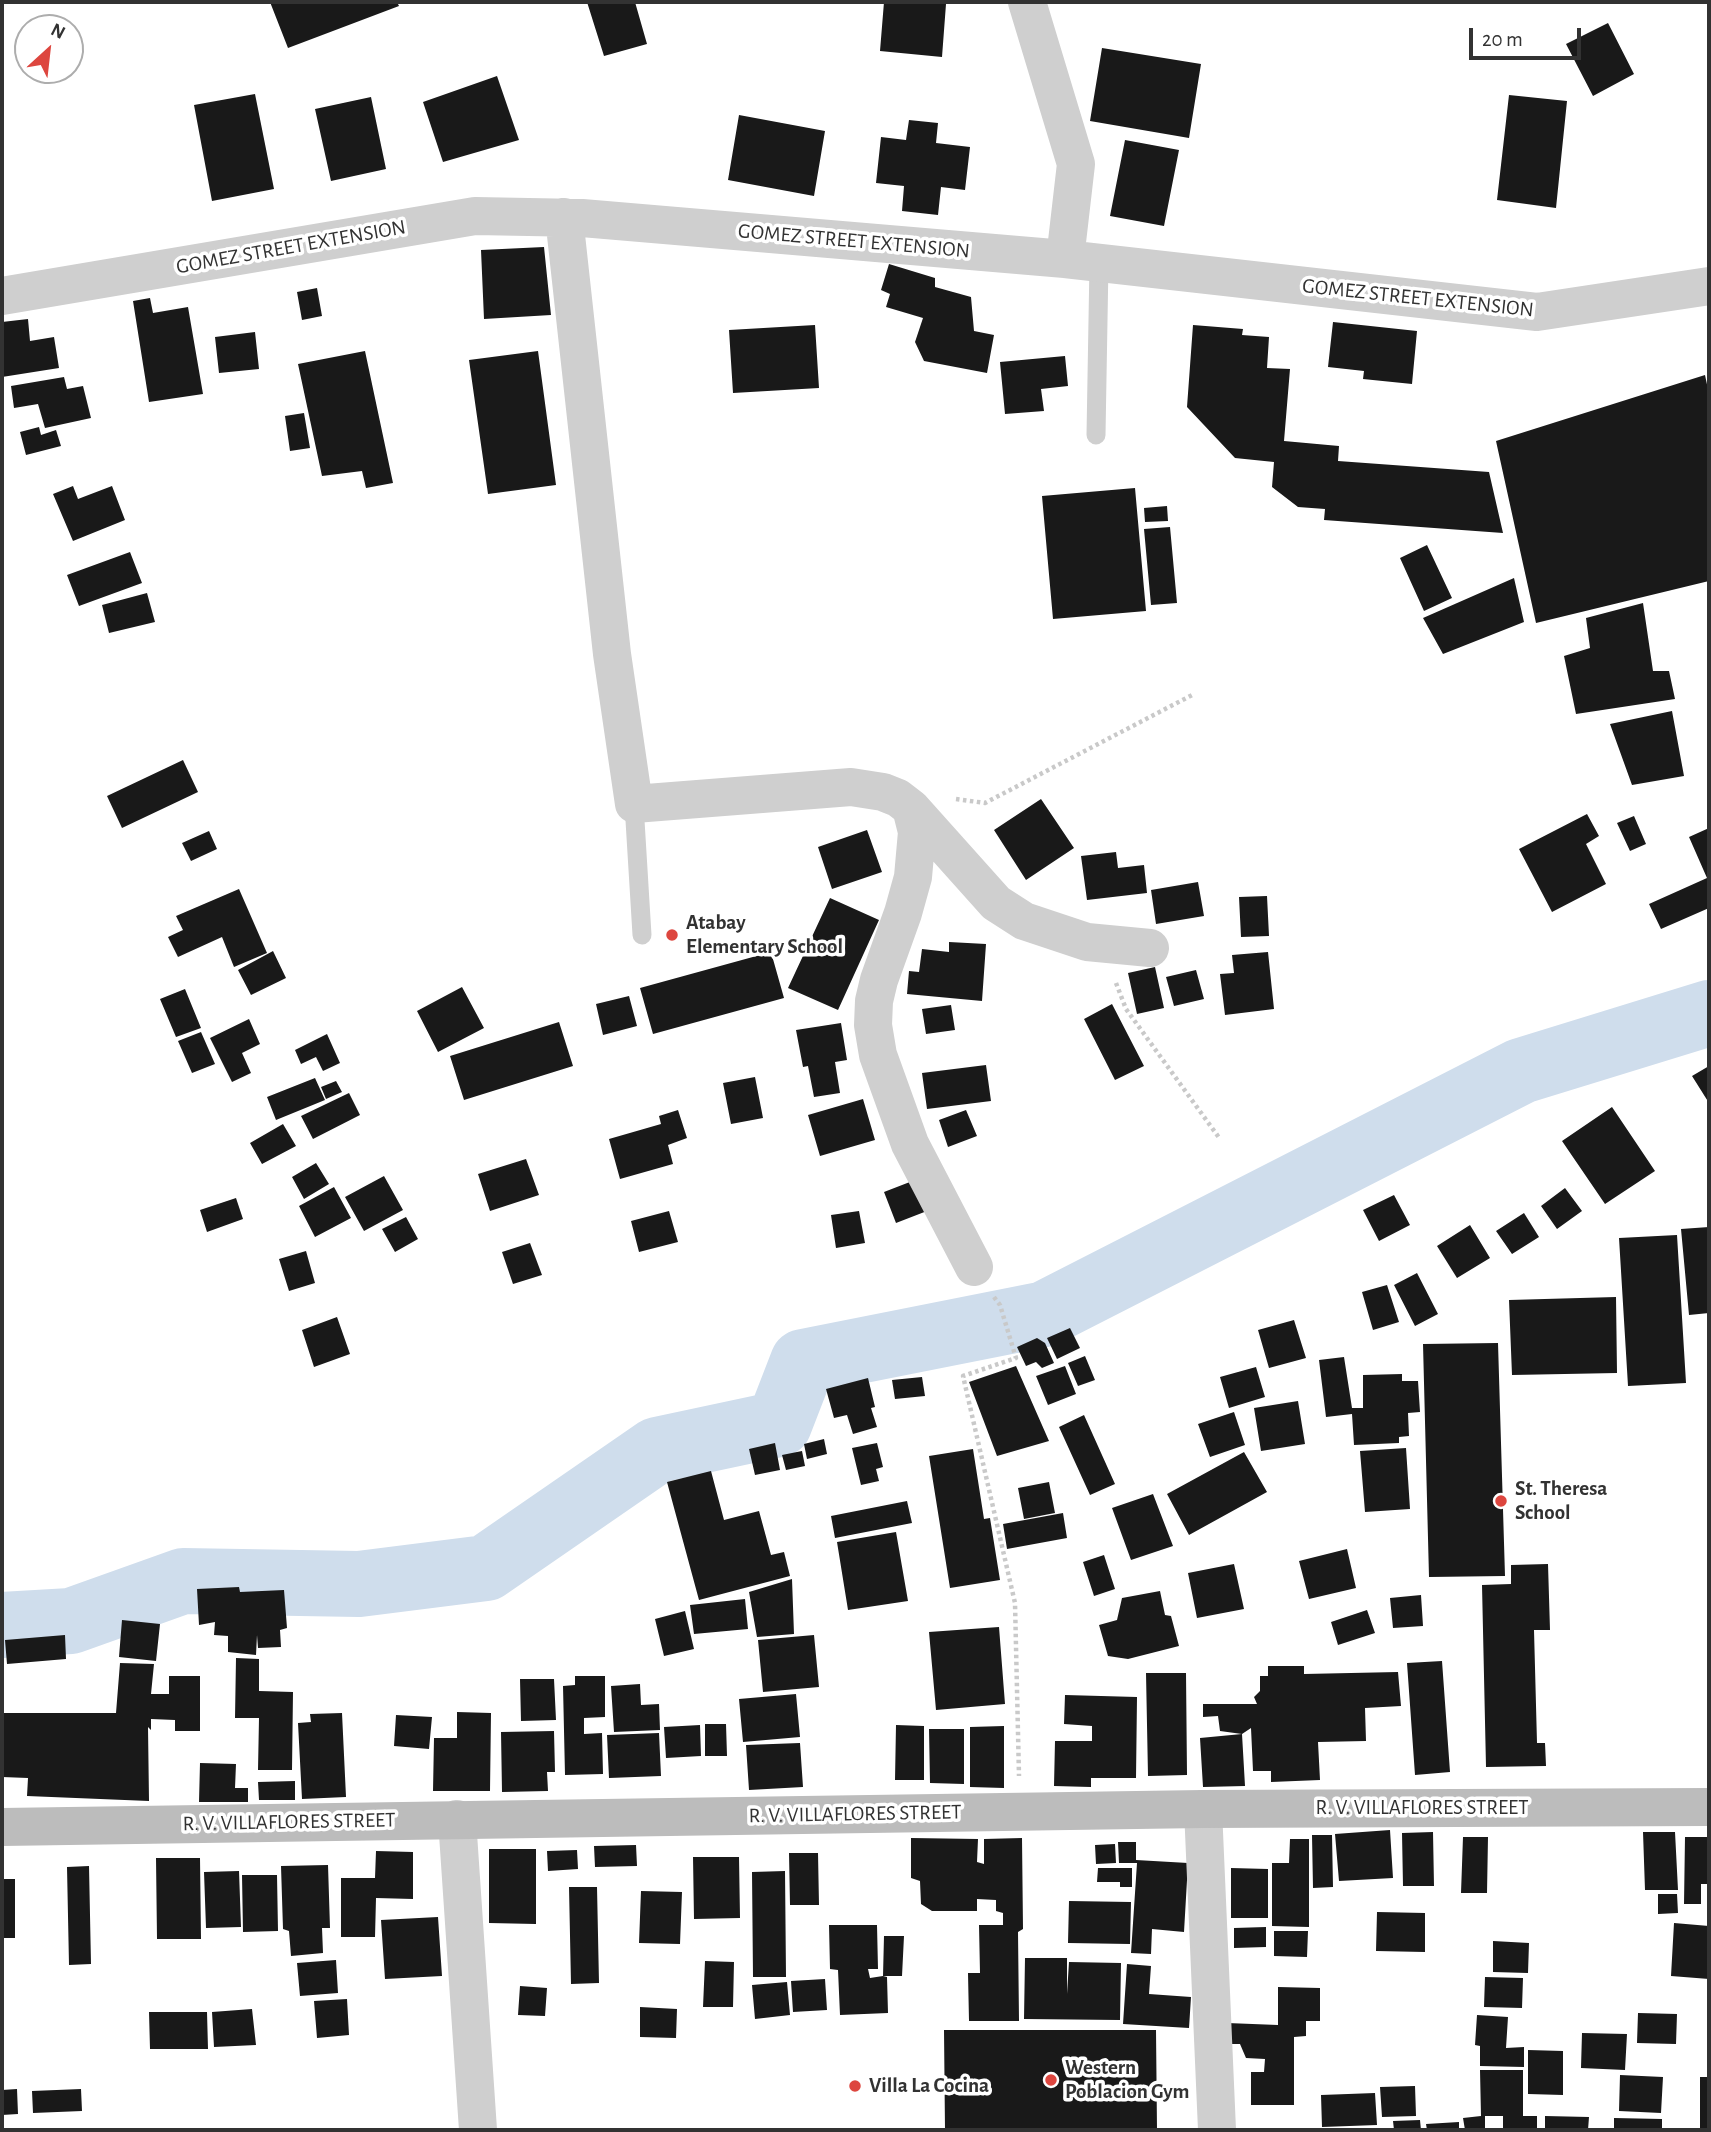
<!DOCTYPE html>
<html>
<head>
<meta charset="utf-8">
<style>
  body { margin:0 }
  #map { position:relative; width:1711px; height:2132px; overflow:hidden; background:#fff; font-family:"Alegreya Sans",sans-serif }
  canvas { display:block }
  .frame { position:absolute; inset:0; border:4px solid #323232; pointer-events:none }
  .north { position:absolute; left:14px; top:14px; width:70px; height:70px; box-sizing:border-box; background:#fff; border:2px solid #adadad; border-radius:50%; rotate:27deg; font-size:19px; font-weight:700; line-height:28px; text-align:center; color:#323232 }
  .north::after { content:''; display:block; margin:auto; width:24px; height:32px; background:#dd463f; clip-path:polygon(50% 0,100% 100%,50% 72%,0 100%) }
  .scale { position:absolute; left:1469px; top:28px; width:112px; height:32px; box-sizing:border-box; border:4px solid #323232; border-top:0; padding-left:9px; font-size:21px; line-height:24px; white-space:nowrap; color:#323232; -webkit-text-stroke:5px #fff; paint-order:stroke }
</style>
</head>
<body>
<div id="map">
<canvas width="1711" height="2132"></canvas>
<div class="frame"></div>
<div class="north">N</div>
<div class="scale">20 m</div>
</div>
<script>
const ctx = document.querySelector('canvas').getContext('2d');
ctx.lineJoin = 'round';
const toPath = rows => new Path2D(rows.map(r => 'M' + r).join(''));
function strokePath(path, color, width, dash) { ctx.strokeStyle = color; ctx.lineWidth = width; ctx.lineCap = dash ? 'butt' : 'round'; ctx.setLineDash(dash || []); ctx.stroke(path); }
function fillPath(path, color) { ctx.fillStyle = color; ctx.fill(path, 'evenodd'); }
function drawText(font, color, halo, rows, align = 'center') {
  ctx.font = font + ' "Alegreya Sans",sans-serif'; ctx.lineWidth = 7; ctx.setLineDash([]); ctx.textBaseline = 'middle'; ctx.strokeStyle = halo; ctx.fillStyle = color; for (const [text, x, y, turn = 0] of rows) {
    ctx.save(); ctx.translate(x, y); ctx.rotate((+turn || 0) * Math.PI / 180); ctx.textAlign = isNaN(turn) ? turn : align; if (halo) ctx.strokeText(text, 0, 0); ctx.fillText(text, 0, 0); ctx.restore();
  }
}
const river = toPath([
  [2,1625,71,1621,183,1581,359,1584,486,1568,657,1450,779,1424,803,1362,1045,1314,1521,1071,1709,1013]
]);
const building = toPath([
  [270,2,397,2,399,6,288,48],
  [587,2,635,2,647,44,604,56],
  [884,2,946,4,942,57,880,51],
  [1608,23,1634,74,1593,96,1566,44],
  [1102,48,1201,64,1189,138,1090,121],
  [497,76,519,140,443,162,423,102],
  [255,94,274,189,212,201,194,105],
  [1509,95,1567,101,1556,208,1497,200],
  [371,97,386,169,331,181,315,109],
  [739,115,825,131,814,196,728,180],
  [909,120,938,123,936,143,970,147,965,190,941,187,938,215,902,211,904,186,876,183,881,137,906,140],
  [1125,140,1179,150,1164,226,1110,216],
  [544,247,551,315,484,319,481,250],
  [889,264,935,278,935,287,971,297,974,331,994,335,987,373,924,361,915,342,923,318,886,307,890,294,881,290],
  [317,288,322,316,302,320,297,292],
  [150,298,153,313,188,307,203,394,149,402,133,301],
  [28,319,30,341,54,337,59,368,2,377,2,322],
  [1333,322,1417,331,1412,384,1363,379,1364,371,1328,367],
  [815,325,819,388,733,393,729,330],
  [1193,325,1243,329,1242,335,1269,337,1267,368,1290,369,1284,441,1339,446,1338,461,1489,472,1503,533,1324,520,1325,509,1298,507,1272,487,1274,462,1235,458,1187,407],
  [255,332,259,369,219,373,215,337],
  [365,351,393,483,366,488,362,471,322,476,298,364],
  [538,351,556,485,488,494,469,360],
  [1065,356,1068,386,1041,389,1044,411,1005,414,1000,362],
  [1705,375,1709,394,1709,581,1536,623,1496,441],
  [64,377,67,389,83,386,91,418,45,428,38,404,14,408,11,386],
  [304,413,310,448,290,451,285,416],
  [39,427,41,435,56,430,61,446,26,455,20,432],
  [73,486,78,499,112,486,125,520,73,541,53,494],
  [1135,488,1146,611,1053,619,1042,496],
  [1167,506,1168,521,1145,522,1144,508],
  [1170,527,1177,603,1151,605,1144,529],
  [1427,545,1452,598,1424,611,1400,558],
  [130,552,142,583,79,606,67,575],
  [1514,578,1524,622,1443,654,1423,618],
  [147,593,155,622,109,633,102,605],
  [1643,603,1653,671,1669,671,1675,699,1576,714,1564,656,1590,648,1586,618],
  [1672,711,1684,776,1632,785,1610,724],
  [183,760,198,792,122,828,107,796],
  [1041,799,1074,848,1026,880,994,830],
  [1587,814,1599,836,1586,844,1606,884,1552,912,1519,849],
  [1634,816,1646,844,1630,851,1617,823],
  [1709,828,1709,908,1661,929,1649,904,1707,878,1689,837],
  [867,830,882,872,832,889,818,847],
  [209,831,217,849,191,861,182,843],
  [1116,852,1118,868,1144,865,1147,893,1087,900,1081,856],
  [1198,882,1204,916,1156,924,1151,890],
  [239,889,267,953,234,967,222,937,178,957,168,937,183,930,176,916],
  [1267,896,1269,936,1241,937,1239,897],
  [830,898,879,920,838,1010,788,988],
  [949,942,986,944,982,1001,907,994,909,971,919,972,922,949,949,952],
  [273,951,286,978,251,995,238,970],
  [771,952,784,998,653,1034,640,988],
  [1268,952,1274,1009,1225,1015,1220,974,1234,973,1232,955],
  [1155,967,1164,1008,1137,1014,1128,973],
  [1196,970,1204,999,1174,1006,1166,977],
  [462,987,484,1028,438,1052,417,1011],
  [185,989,201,1028,176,1037,160,999],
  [629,996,637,1026,603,1035,596,1004],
  [1112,1004,1144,1066,1115,1080,1084,1019],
  [951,1005,955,1030,926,1034,922,1009],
  [249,1019,260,1044,242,1053,251,1073,232,1082,210,1038],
  [559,1022,573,1066,464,1100,450,1056],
  [841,1023,847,1060,835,1062,840,1093,814,1097,808,1066,803,1067,796,1030],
  [201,1032,215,1064,192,1073,178,1041],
  [327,1034,340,1063,323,1071,316,1057,301,1064,295,1050],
  [986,1065,991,1101,927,1109,922,1073],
  [1709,1066,1709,1103,1692,1076],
  [755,1077,763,1118,731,1124,723,1083],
  [315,1078,325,1100,276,1120,267,1097],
  [336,1081,342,1092,326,1099,321,1087],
  [349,1093,360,1115,313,1139,301,1116],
  [863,1099,875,1140,820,1156,808,1115],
  [1612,1107,1655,1171,1605,1204,1562,1141],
  [678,1110,687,1138,668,1145,673,1164,620,1179,609,1139,661,1124,659,1116],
  [966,1110,977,1136,948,1147,939,1120],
  [283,1124,296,1146,262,1164,250,1143],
  [526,1159,539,1195,490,1211,478,1174],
  [316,1163,329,1184,304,1199,292,1177],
  [384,1176,403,1210,364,1231,345,1197],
  [915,1180,927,1211,896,1223,884,1192],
  [334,1187,351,1218,315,1237,299,1206],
  [1565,1188,1582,1211,1557,1229,1541,1206],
  [1394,1195,1410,1225,1379,1241,1363,1210],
  [236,1198,243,1219,207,1232,200,1210],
  [669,1211,678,1242,639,1252,631,1221],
  [859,1211,865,1243,836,1248,831,1215],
  [1524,1213,1539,1237,1512,1254,1496,1231],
  [406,1217,418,1239,395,1252,382,1229],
  [1470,1225,1490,1258,1457,1278,1437,1246],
  [1709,1227,1709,1313,1689,1315,1681,1229],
  [1677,1235,1686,1383,1628,1386,1619,1238],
  [530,1243,542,1275,513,1284,502,1252],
  [306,1251,315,1283,289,1291,279,1259],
  [1417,1273,1438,1314,1415,1326,1394,1285],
  [1387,1285,1399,1322,1373,1330,1362,1292],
  [1616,1297,1617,1373,1512,1375,1509,1300],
  [337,1317,350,1354,314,1367,302,1330],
  [1294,1320,1306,1358,1269,1368,1258,1330],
  [1070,1328,1080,1348,1057,1359,1047,1338],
  [1037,1338,1045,1343,1054,1363,1042,1368,1036,1362,1026,1366,1017,1347],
  [1498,1343,1505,1576,1429,1577,1423,1344],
  [1085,1356,1095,1380,1078,1386,1068,1363],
  [1344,1357,1352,1408,1363,1408,1363,1375,1402,1374,1402,1381,1418,1381,1420,1412,1408,1413,1409,1436,1399,1437,1399,1443,1354,1445,1352,1414,1326,1417,1319,1360],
  [1016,1366,1049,1441,997,1456,969,1382],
  [1065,1366,1076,1394,1048,1405,1036,1376],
  [1256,1367,1265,1397,1229,1408,1220,1377],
  [922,1377,925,1396,895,1399,892,1380],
  [868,1378,875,1407,871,1408,877,1427,853,1434,847,1415,834,1418,826,1389],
  [1298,1401,1305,1444,1261,1451,1254,1408],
  [1234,1412,1245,1445,1210,1457,1198,1424],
  [1084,1415,1115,1484,1090,1495,1059,1427],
  [824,1439,827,1454,807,1459,804,1444],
  [775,1443,780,1470,755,1475,749,1449],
  [877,1443,883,1467,876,1469,879,1481,861,1485,852,1448],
  [1406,1448,1410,1509,1365,1512,1360,1451],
  [973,1449,984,1519,990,1518,1000,1580,950,1588,929,1456],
  [802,1451,805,1466,786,1470,782,1455],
  [1244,1452,1267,1492,1189,1535,1167,1494],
  [711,1471,724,1520,759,1511,771,1555,784,1552,790,1576,699,1600,667,1482],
  [1049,1482,1055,1513,1024,1519,1018,1488],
  [1153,1494,1173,1546,1131,1560,1112,1508],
  [907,1501,912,1523,835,1538,831,1516],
  [1063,1513,1067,1538,1007,1549,1003,1524],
  [896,1532,908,1601,848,1610,837,1542],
  [1347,1549,1356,1588,1309,1599,1299,1561],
  [1104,1555,1115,1589,1094,1596,1083,1562],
  [1234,1564,1244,1609,1197,1618,1188,1573],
  [1548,1564,1550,1630,1534,1630,1537,1743,1545,1743,1546,1766,1486,1767,1482,1585,1511,1584,1511,1565],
  [792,1579,794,1634,757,1637,749,1592],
  [239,1587,240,1592,284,1590,287,1628,280,1630,281,1647,258,1648,257,1635,256,1655,228,1652,228,1636,214,1635,215,1622,199,1625,197,1589],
  [1160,1591,1165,1615,1171,1616,1179,1646,1128,1659,1108,1656,1099,1625,1117,1620,1122,1598],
  [1421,1595,1423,1626,1393,1628,1390,1598],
  [745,1599,748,1629,694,1634,690,1605],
  [1367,1610,1375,1633,1338,1645,1331,1622],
  [685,1611,694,1649,664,1656,655,1619],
  [122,1620,160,1624,156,1661,119,1657],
  [999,1627,1005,1704,936,1710,929,1632],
  [65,1635,66,1659,7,1664,5,1640],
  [814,1635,819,1687,763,1692,758,1640],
  [236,1658,259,1659,259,1691,293,1692,292,1770,258,1770,259,1718,235,1718],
  [1442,1661,1450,1772,1415,1775,1407,1663],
  [120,1663,154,1664,151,1694,169,1694,169,1676,200,1676,200,1731,175,1731,175,1720,151,1719,151,1730,148,1727,149,1801,27,1796,28,1778,2,1777,3,1713,116,1713],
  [1268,1666,1304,1666,1304,1674,1398,1672,1401,1706,1365,1708,1366,1741,1318,1742,1320,1780,1271,1782,1271,1771,1253,1771,1251,1728,1242,1734,1245,1786,1203,1787,1200,1738,1242,1734,1220,1731,1218,1716,1203,1717,1203,1704,1257,1704,1254,1697,1260,1691,1260,1676,1268,1676],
  [1146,1673,1186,1673,1187,1775,1148,1776],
  [575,1676,605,1676,605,1717,584,1718,584,1734,602,1733,603,1774,565,1775,563,1686,575,1685],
  [520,1679,554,1679,556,1720,521,1721],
  [640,1684,641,1705,659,1704,660,1730,614,1732,611,1686],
  [796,1694,800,1737,743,1742,739,1699],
  [1065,1695,1137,1697,1136,1778,1091,1778,1091,1787,1054,1786,1055,1741,1092,1741,1092,1726,1064,1724],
  [457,1712,491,1713,490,1791,433,1791,434,1738,457,1738],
  [342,1713,346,1797,302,1799,298,1723,311,1722,310,1714],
  [396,1715,432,1717,429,1749,394,1746],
  [705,1724,726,1724,727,1756,705,1756],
  [700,1725,701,1756,666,1758,664,1727],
  [896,1725,924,1726,924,1780,895,1780],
  [1004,1726,1004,1788,970,1787,970,1727],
  [929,1729,964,1729,964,1784,930,1783],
  [554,1731,555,1772,547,1772,548,1791,502,1792,501,1732],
  [659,1733,661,1776,609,1778,607,1735],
  [800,1743,803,1787,749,1790,746,1745],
  [200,1763,236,1764,235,1788,248,1788,248,1802,199,1802],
  [295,1781,295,1800,259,1800,258,1782],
  [1390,1830,1393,1878,1339,1881,1335,1834],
  [1433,1832,1434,1886,1403,1886,1402,1833],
  [1643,1832,1675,1832,1678,1890,1645,1890],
  [1312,1835,1332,1835,1333,1887,1313,1888],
  [1463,1837,1488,1837,1487,1893,1461,1893],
  [1685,1837,1709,1837,1709,1884,1701,1884,1701,1904,1684,1904],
  [911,1838,978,1839,977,1862,984,1864,984,1839,1022,1838,1023,1929,1018,1932,1019,2021,969,2021,968,1973,980,1973,979,1925,1003,1925,1003,1913,996,1911,996,1900,977,1899,977,1911,932,1911,921,1904,920,1881,911,1878],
  [1290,1839,1309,1839,1309,1927,1272,1926,1272,1863,1289,1863],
  [1118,1842,1136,1842,1136,1860,1188,1863,1184,1932,1152,1929,1151,1954,1131,1953,1137,1863,1119,1863],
  [1115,1844,1116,1863,1096,1864,1095,1845],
  [636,1845,637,1866,595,1867,594,1846],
  [489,1849,536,1849,536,1924,489,1923],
  [577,1850,578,1869,548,1871,547,1851],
  [376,1851,413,1852,413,1899,376,1898,375,1937,341,1937,341,1878,375,1878],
  [789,1853,818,1853,819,1905,790,1905],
  [693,1857,739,1857,740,1918,694,1919],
  [156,1858,200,1858,201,1939,157,1939],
  [328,1865,330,1928,322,1928,323,1953,291,1956,289,1931,283,1929,281,1866],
  [89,1866,91,1964,69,1965,67,1867],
  [1098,1868,1132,1868,1132,1887,1120,1887,1120,1882,1097,1882],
  [1231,1868,1268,1869,1268,1918,1231,1918],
  [239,1871,241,1927,206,1928,204,1872],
  [785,1871,786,1977,753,1977,752,1872],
  [242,1875,277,1875,278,1931,243,1932],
  [2,1879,15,1879,15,1938,2,1938],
  [569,1887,597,1887,599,1983,571,1984],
  [641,1891,682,1892,680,1944,639,1943],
  [1658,1894,1677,1894,1678,1913,1658,1914],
  [1069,1901,1131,1902,1130,1944,1068,1943],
  [1377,1912,1425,1913,1425,1952,1376,1951],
  [438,1917,442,1976,385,1979,381,1920],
  [1674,1923,1709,1926,1709,1979,1671,1976],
  [829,1925,877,1925,878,1969,868,1969,870,1978,883,1976,884,1936,904,1936,902,1976,883,1976,887,1977,888,2013,840,2015,838,1970,830,1969],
  [1266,1927,1266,1947,1234,1948,1234,1928],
  [1274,1931,1308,1931,1307,1957,1274,1956],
  [1493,1941,1529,1943,1528,1973,1493,1972],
  [1025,1958,1067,1958,1067,1994,1069,1962,1121,1963,1120,2020,1024,2019],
  [336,1960,338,1993,300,1996,297,1963],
  [705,1961,734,1962,733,2007,703,2007],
  [1127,1964,1151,1966,1149,1994,1191,1997,1189,2028,1123,2024],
  [1485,1977,1523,1978,1522,2008,1484,2007],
  [825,1979,827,2010,793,2012,791,1981],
  [787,1982,790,2015,755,2019,752,1985],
  [520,1986,547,1988,545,2016,518,2015],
  [1278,1987,1320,1988,1320,2021,1306,2021,1306,2036,1294,2037,1294,2105,1251,2105,1251,2072,1264,2072,1265,2059,1246,2058,1240,2044,1227,2044,1227,2023,1278,2025],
  [347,1999,349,2035,317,2038,314,2001],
  [640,2007,677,2009,676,2038,640,2037],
  [252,2009,256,2045,214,2047,212,2012],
  [149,2012,207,2012,208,2049,150,2049],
  [1638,2013,1677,2014,1676,2044,1637,2043],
  [1477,2015,1508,2017,1506,2048,1524,2047,1524,2067,1480,2066,1480,2046,1475,2045],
  [944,2030,1156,2030,1157,2130,945,2130],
  [1582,2033,1627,2034,1625,2070,1581,2068],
  [1528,2050,1563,2051,1563,2095,1528,2094],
  [1480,2070,1523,2070,1523,2116,1537,2116,1537,2130,1503,2130,1503,2116,1485,2116,1485,2130,1465,2130,1463,2118,1481,2116],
  [1620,2075,1663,2077,1661,2113,1619,2111],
  [1700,2077,1709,2077,1709,2130,1700,2130],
  [1415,2086,1416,2116,1382,2117,1380,2087],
  [17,2089,18,2114,2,2115,2,2090],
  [81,2089,82,2111,33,2113,32,2091],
  [1375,2093,1377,2125,1322,2127,1321,2095],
  [1545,2116,1589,2117,1588,2130,1545,2130],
  [1614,2118,1662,2119,1662,2130,1614,2130],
  [1420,2120,1421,2130,1394,2130,1393,2121],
  [1459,2122,1459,2130,1427,2130,1426,2124]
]);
const path = toPath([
  [956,799,985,803,1194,694],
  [1116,983,1126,1009,1220,1139],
  [994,1297,1000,1305,1016,1358,963,1376,1015,1603,1019,1776]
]);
const service = toPath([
  [1096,435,1099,263],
  [634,804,642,935]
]);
const minor = toPath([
  [1027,2,1076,164,1065,259],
  [564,217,612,654,634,804,851,787,883,792,898,798,911,808,917,832,913,877,903,913,879,980,874,1001,873,1025,878,1055,910,1144,974,1267],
  [2,296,475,216,582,218,1065,259,1537,312,1709,286],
  [911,808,996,903,1024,921,1087,942,1150,948],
  [1203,1809,1217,2130],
  [457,1819,478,2130]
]);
const secondary = toPath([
  [2,1827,1203,1809,1709,1807]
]);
const markers = [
  [672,935,7,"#dd463f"],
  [1501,1501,7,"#dd463f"],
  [1051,2080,7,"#dd463f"],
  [855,2086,7,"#dd463f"]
];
const streetNames = [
  ["GOMEZ STREET EXTENSION",854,241,5],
  ["GOMEZ STREET EXTENSION",291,247,-10],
  ["GOMEZ STREET EXTENSION",1418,298,6],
  ["R. V. VILLAFLORES STREET",1422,1808],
  ["R. V. VILLAFLORES STREET",855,1814,-1],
  ["R. V. VILLAFLORES STREET",289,1822,-1]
];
const poiNames = [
  ["Atabay",686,923],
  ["Elementary School",686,947],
  ["St. Theresa",1515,1489],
  ["School",1515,1513],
  ["Western",1065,2068],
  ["Poblacion Gym",1065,2092],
  ["Villa La Cocina",869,2086]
];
strokePath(river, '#cfddec', 66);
fillPath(building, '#191919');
strokePath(path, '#c9c9c9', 4.5, [3.5, 3.5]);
strokePath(service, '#cfcfcf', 19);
strokePath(minor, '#cfcfcf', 38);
strokePath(secondary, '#bcbcbc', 38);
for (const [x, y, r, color] of markers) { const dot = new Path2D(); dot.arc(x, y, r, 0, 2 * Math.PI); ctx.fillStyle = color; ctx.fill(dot); strokePath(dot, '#fff', 2.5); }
drawText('21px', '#323232', '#fff', streetNames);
drawText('bold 21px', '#323232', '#fff', poiNames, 'left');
</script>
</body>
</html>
